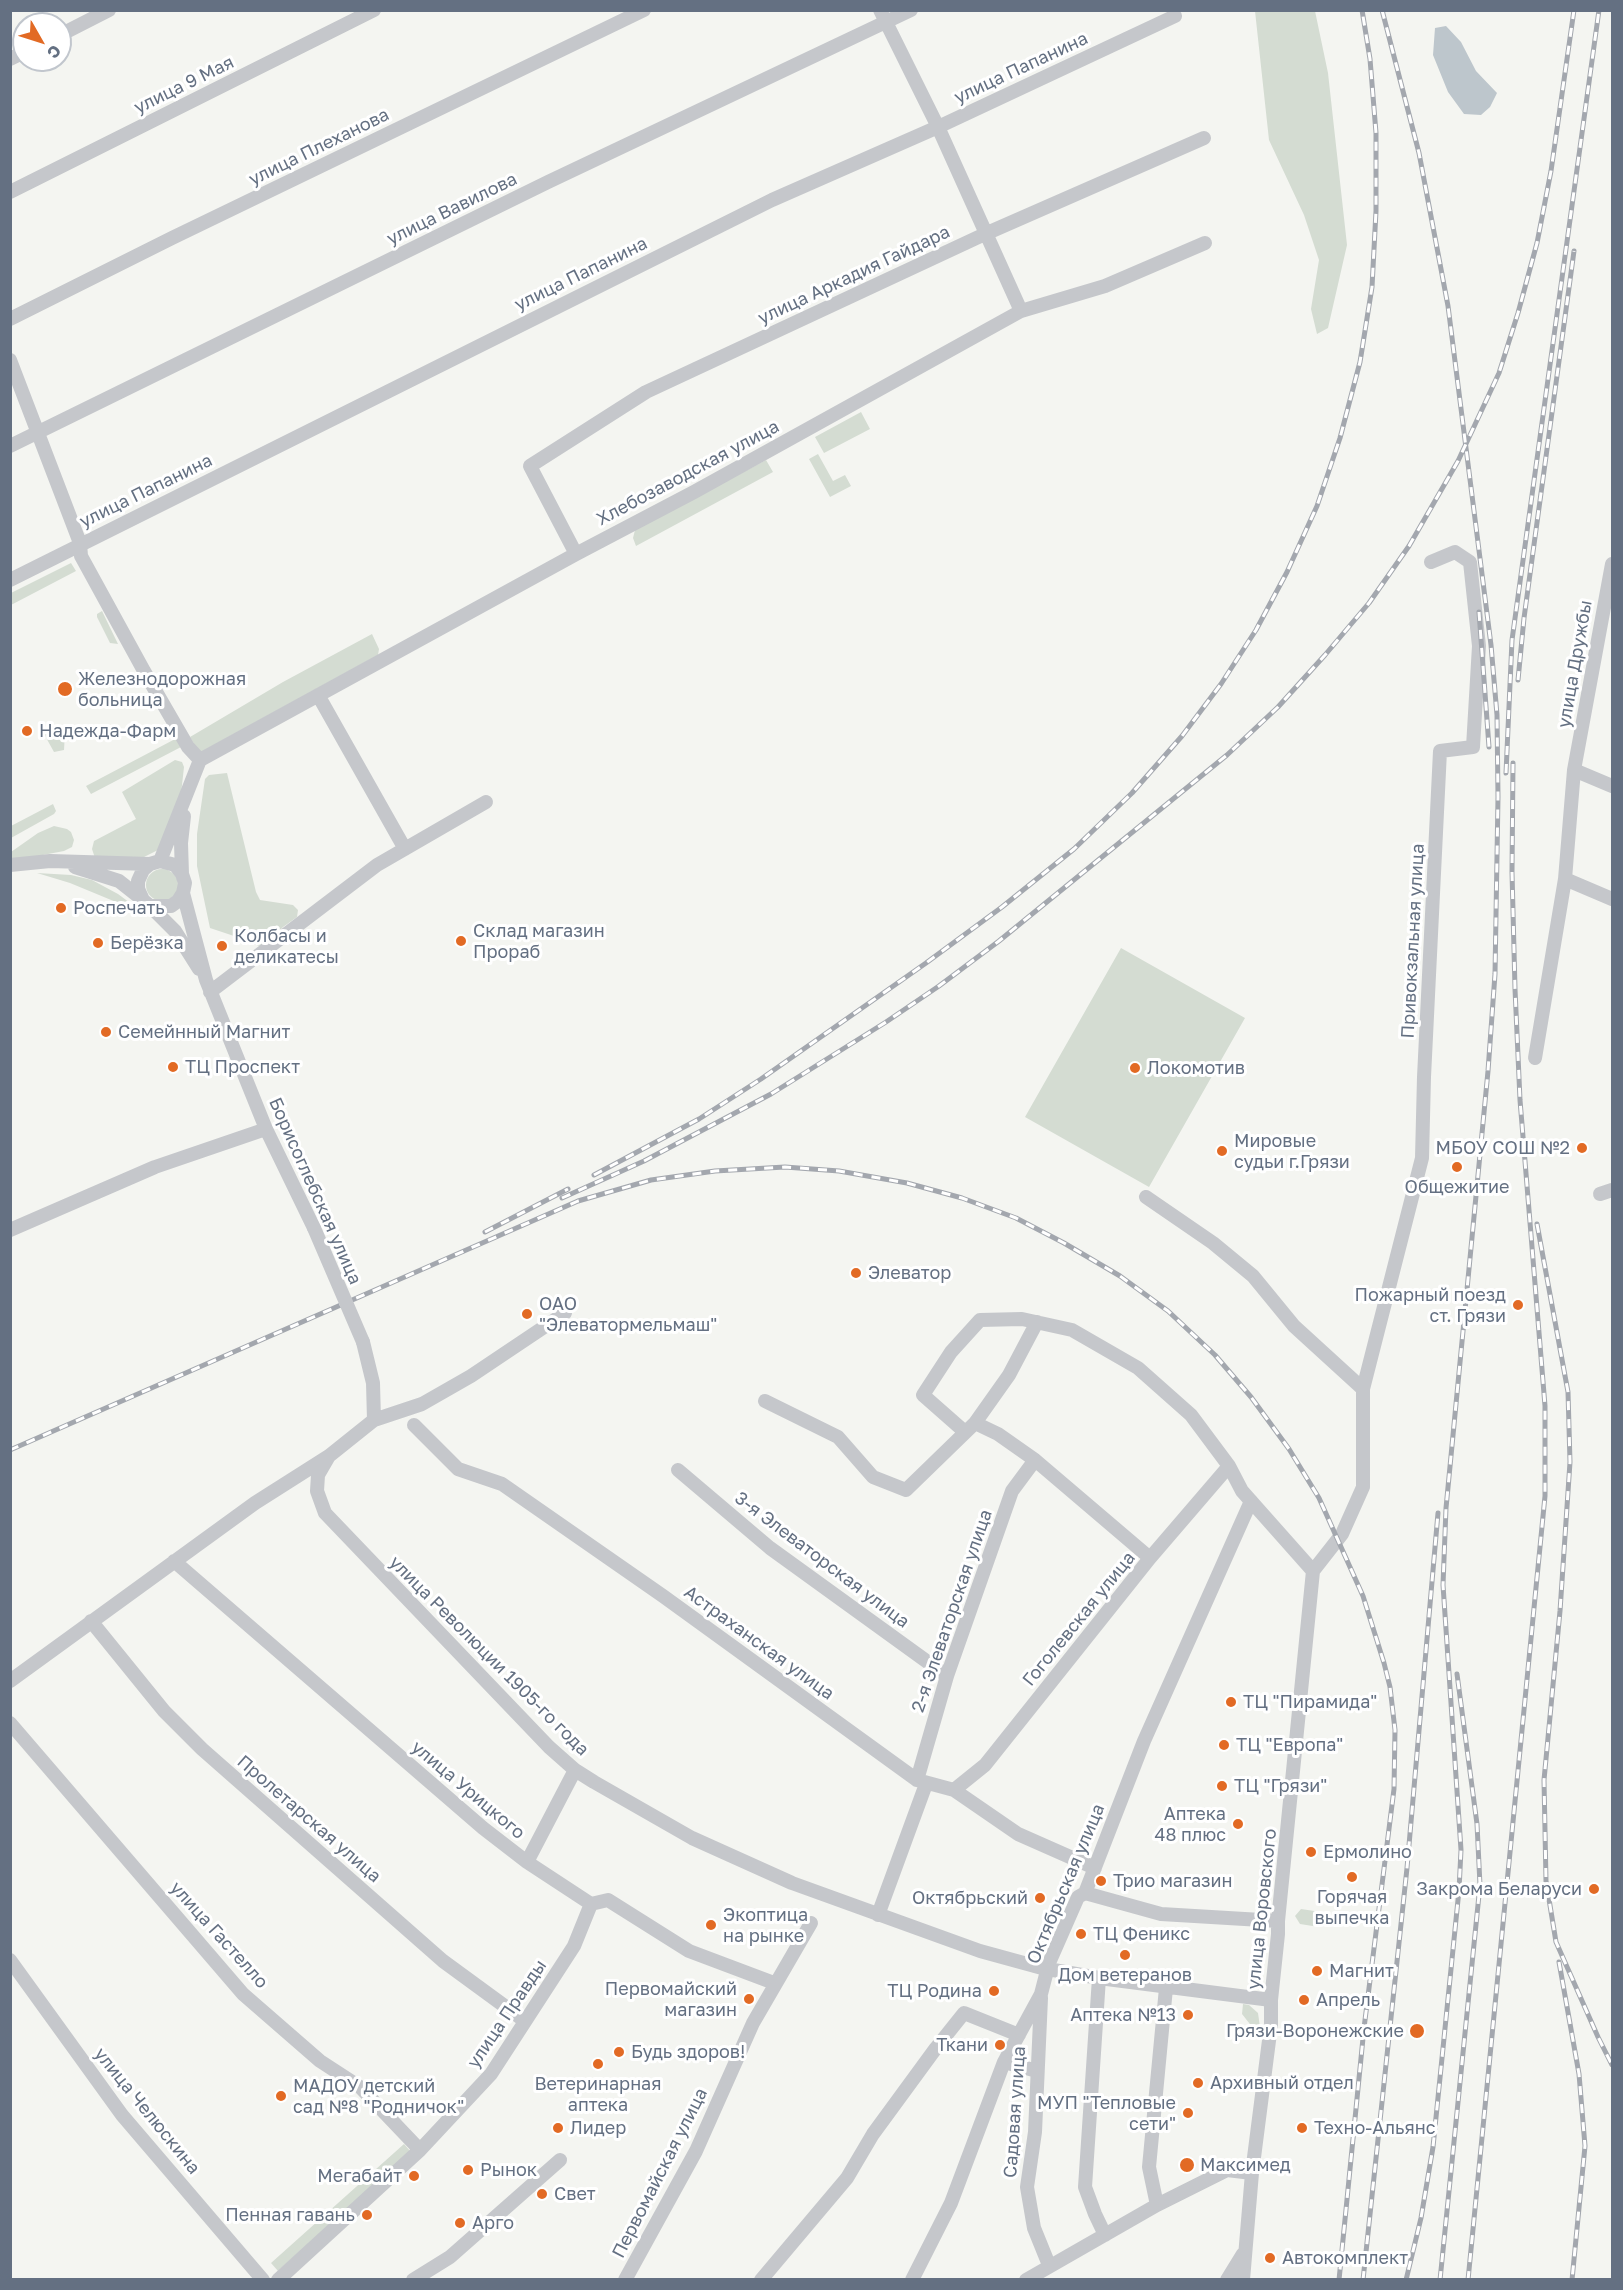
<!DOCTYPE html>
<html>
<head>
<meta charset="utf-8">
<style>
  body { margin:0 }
  #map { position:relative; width:1623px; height:2290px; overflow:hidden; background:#f4f5f1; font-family:"Golos Text",sans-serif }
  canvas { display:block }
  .frame { position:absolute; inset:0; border:12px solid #647082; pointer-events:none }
  .north { position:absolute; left:12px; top:12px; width:60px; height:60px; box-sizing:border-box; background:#fff; border:2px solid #c1c6cd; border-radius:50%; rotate:129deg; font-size:16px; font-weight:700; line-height:24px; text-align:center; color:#647082 }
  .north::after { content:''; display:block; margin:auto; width:21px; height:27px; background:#e26a24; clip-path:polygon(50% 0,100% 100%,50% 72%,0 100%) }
</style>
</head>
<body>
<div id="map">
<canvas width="1623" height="2290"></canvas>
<div class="frame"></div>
<div class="north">С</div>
</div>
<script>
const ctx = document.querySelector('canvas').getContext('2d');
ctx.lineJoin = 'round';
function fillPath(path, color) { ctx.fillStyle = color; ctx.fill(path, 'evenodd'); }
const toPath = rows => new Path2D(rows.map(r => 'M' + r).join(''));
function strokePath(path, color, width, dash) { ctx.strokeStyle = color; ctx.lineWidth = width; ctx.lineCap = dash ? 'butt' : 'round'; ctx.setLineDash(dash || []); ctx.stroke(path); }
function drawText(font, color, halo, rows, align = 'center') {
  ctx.font = font + ' "Golos Text",sans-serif'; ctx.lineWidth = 6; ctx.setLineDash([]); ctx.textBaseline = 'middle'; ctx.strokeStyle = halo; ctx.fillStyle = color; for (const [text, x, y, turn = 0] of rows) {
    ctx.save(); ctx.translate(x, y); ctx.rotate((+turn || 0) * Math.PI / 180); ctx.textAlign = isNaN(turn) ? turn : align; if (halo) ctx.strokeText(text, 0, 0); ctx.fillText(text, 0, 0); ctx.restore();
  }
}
const green = toPath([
  [1255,11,1315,11,1328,73,1347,245,1328,328,1317,334,1311,309,1319,260,1304,215,1269,140],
  [861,412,870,429,824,453,815,437],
  [818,454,833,481,845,475,851,486,830,497,809,459],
  [766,460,773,472,636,546,633,538,635,530],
  [71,563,76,571,11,605,11,593],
  [102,611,118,644,110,643,97,617,97,614],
  [372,634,379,649,378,655,201,752,197,749,190,737,283,682],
  [52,729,65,732,64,750,54,752,44,734],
  [177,738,181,747,91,794,86,786],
  [175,760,182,762,184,767,181,794,158,850,136,861,95,858,92,849,94,841,136,819,122,792],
  [227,773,256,892,260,900,293,905,298,910,297,917,283,927,267,943,260,946,237,940,234,936,210,928,197,866,197,834,205,779,209,775],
  [53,804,56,811,54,814,11,838,11,826],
  [54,826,67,829,71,832,74,840,72,847,64,851,11,861,11,852,38,833],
  '146 885a16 16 0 1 1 32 0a16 16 0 1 1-32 0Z',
  [37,873,71,875,92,880,118,894,145,914,70,883],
  [1121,948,1245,1018,1149,1187,1025,1117],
  [1301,1909,1321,1912,1326,1916,1326,1923,1319,1927,1300,1924,1295,1916],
  [1243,2004,1249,2005,1258,2013,1260,2027,1253,2028,1242,2014],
  [404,2144,411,2152,278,2271,271,2263]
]);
const water = toPath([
  [1446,26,1461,42,1476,71,1497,93,1490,107,1481,115,1464,114,1448,92,1433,55,1435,28]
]);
const minor = toPath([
  [880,10,938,127,1021,311],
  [60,35,109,10],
  [10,59,24,52],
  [10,192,374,10],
  [10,319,172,238,644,10],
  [10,360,80,543,81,556,144,671,188,747,200,760],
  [10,446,548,182,911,10],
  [576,554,530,466,646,392,985,234,1204,138],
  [10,580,772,200,938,127,1175,16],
  [318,695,405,849],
  [200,760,576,554,694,492,1021,311,1105,286,1205,243],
  [1574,770,1612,786],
  [160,861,200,760],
  [10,865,50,861,150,864],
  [75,867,119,881,143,900],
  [182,874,181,843,184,816],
  [1565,879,1612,899],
  [183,893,178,901,171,906,150,906,143,900,138,889,138,881,143,870,150,864,160,861,175,865,182,874,185,883,183,893,206,980,266,1129,314,1228],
  [150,906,175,931,199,969],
  [210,992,377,865,486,802],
  [1535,1058,1565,879,1574,770,1612,564],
  [1600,1194,1612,1190],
  [1146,1197,1213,1243,1253,1276,1294,1326,1363,1389],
  [10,1230,155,1167,266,1129],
  [765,1401,838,1437,873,1477,906,1490,975,1423,1009,1375,1037,1322],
  [374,1420,422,1404,471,1376,565,1313],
  [975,1423,998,1434,1035,1460,1150,1558],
  [414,1425,458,1469,502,1484,663,1596,917,1780,954,1790,1018,1834,1095,1868],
  [965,1432,923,1395,951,1352,980,1320,1022,1319,1072,1330,1138,1368,1191,1415,1229,1466,1242,1491,1313,1571],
  [329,1456,318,1475,317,1491,325,1513,549,1747,575,1770,594,1782,692,1838,792,1883,980,1951,1042,1968,1099,1978,1271,2000],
  [678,1470,770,1548,947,1676],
  [174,1561,483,1828,527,1862,591,1904,608,1900,689,1951,774,1983],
  [1313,1571,1342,1534,1363,1487,1363,1389,1422,1158,1424,1077,1440,751,1473,747,1479,646,1470,562,1455,552,1431,562],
  [91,1621,164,1711,202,1749,443,1961,525,2021],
  [10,1681,255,1503,329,1456,374,1420,373,1383,363,1342],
  [10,1723,243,1994,320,2061,360,2087,420,2150],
  [917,1780,947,1676,1012,1491,1035,1460],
  [954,1790,985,1765,1150,1558,1229,1466],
  [527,1862,575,1770],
  [1085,1893,1161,1914,1278,1921],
  [878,1915,926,1784],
  [10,1960,122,2115,263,2280],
  [1099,1978,1085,2187,1095,2214,1105,2235],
  [1041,1998,1035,2132,1027,2187,1034,2228,1049,2265],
  [1004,2062,1037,2071],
  [1157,2205,1149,2167,1166,1988],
  [278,2280,420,2150,491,2074,574,1946,591,1904],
  [413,2280,450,2257,560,2160],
  [625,2280,696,2151,753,2023,811,1923],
  [761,2280,847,2178,873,2134,936,2048,964,2013,1019,2035],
  [912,2280,951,2203,1004,2062,1041,1994,1049,1963,1078,1897,1085,1893,1144,1741,1251,1501],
  [1026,2280,1157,2205,1227,2170,1252,2173],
  [1227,2280,1243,2254],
  [1243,2280,1252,2173,1271,2025,1271,2000,1278,1934,1278,1921,1313,1571]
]);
const rail = toPath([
  [1382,10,1419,153,1448,306,1491,645,1497,715,1498,797,1495,974,1488,1071,1446,1508,1443,1585,1461,1850,1459,1890,1433,2147,1421,2218,1406,2280],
  [1479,612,1489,747],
  [1518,680,1524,618,1574,251],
  [1506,773,1512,640,1599,10],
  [594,1175,699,1119,761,1079,926,963,1002,907,1074,849,1132,793,1182,736,1221,684,1256,630,1287,572,1317,506,1340,438,1360,362,1372,287,1376,211,1376,133,1370,59,1362,10],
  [562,1198,644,1161,771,1094,886,1022,939,986,999,941,1227,755,1278,707,1325,655,1369,603,1409,546,1458,461,1499,373,1518,313,1537,243,1551,171,1574,10],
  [1537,1224,1568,1392,1570,1462,1560,1611,1544,1780,1546,1881,1556,1942,1598,2037,1612,2065],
  [485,1232,568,1189],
  [10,1450,578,1201,651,1180,715,1171,785,1167,839,1171,907,1183,962,1198,1016,1218,1064,1243,1120,1276,1168,1311,1215,1355,1251,1397,1289,1449,1319,1498,1363,1596,1384,1663,1390,1687,1395,1730,1394,1789,1364,2028,1339,2280],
  [1559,1962,1579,2074,1585,2146,1572,2280],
  [1363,2280,1407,1868,1438,1513],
  [1440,2280,1480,1885,1477,1824,1457,1674],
  [1468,2280,1545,1496,1545,1406,1520,1100,1515,989,1512,872,1513,763]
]);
const minorBridge = toPath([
  [314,1228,363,1342]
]);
const markers = [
  [65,689,8,"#e26a24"],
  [27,731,6,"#e26a24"],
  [61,908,6,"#e26a24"],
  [461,941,6,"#e26a24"],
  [98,943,6,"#e26a24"],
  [222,946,6,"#e26a24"],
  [106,1032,6,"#e26a24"],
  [173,1067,6,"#e26a24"],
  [1135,1068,6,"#e26a24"],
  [1582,1148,6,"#e26a24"],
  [1222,1151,6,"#e26a24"],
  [1457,1167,6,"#e26a24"],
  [856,1273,6,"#e26a24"],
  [1518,1305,6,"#e26a24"],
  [527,1314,6,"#e26a24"],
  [1231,1702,6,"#e26a24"],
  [1224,1745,6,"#e26a24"],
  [1222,1786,6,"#e26a24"],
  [1238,1824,6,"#e26a24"],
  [1311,1852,6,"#e26a24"],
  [1352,1877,6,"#e26a24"],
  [1101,1881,6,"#e26a24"],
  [1594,1889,6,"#e26a24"],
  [1040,1898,6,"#e26a24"],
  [711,1925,6,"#e26a24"],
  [1081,1934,6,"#e26a24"],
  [1125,1955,6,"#e26a24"],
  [1317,1971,6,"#e26a24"],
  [994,1991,6,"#e26a24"],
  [749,1999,6,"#e26a24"],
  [1304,2000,6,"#e26a24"],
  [1188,2015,6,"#e26a24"],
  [1417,2031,8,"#e26a24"],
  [1000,2045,6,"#e26a24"],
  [619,2052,6,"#e26a24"],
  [598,2064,6,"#e26a24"],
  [1198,2083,6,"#e26a24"],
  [281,2096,6,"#e26a24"],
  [1188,2113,6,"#e26a24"],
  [558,2128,6,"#e26a24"],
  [1302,2128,6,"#e26a24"],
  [1187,2165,8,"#e26a24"],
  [468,2170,6,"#e26a24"],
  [414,2176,6,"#e26a24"],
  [542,2194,6,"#e26a24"],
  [367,2215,6,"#e26a24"],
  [460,2223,6,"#e26a24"],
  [1270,2258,6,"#e26a24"]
];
const streetNames = [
  ["улица Папанина",1021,68,-25],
  ["улица 9 Мая",184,85,-26],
  ["улица Плеханова",319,147,-26],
  ["улица Вавилова",452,209,-26],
  ["улица Папанина",581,274,-26],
  ["улица Аркадия Гайдара",854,275,-25],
  ["Хлебозаводская улица",688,473,-28],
  ["улица Папанина",146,491,-26],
  ["улица Дружбы",1575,664,-80],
  ["Привокзальная улица",1413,941,-87],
  ["Борисоглебская улица",315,1191,66],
  ["3-я Элеваторская улица",822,1560,37],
  ["2-я Элеваторская улица",952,1611,-71],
  ["Гоголевская улица",1079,1619,-51],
  ["Астраханская улица",759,1643,36],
  ["улица Революции 1905-го года",489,1656,45],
  ["улица Урицкого",468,1790,40],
  ["Пролетарская улица",309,1819,41],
  ["Октябрьская улица",1066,1884,-67],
  ["улица Воровского",1262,1909,-84],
  ["улица Гастелло",219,1935,48],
  ["улица Правды",507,2014,-56],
  ["улица Челюскина",147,2111,51],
  ["Садовая улица",1015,2112,-86],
  ["Первомайская улица",660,2173,-63]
];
const poiNames = [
  ["Железнодорожная",78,679],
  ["больница",78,700],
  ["Надежда-Фарм",39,731],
  ["Роспечать",73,908],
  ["Склад магазин",473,931],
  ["Прораб",473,952],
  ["Колбасы и",234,936],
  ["деликатесы",234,957],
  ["Берёзка",110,943],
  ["Семейнный Магнит",118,1032],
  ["ТЦ Проспект",185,1067],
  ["Локомотив",1147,1068],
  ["Мировые",1234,1141],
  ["судьи г.Грязи",1234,1162],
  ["МБОУ СОШ №2",1570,1148,"right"],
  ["Общежитие",1457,1187,"center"],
  ["Элеватор",868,1273],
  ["Пожарный поезд",1506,1295,"right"],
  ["ст. Грязи",1506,1316,"right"],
  ["ОАО",539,1304],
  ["\"Элеватормельмаш\"",539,1325],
  ["ТЦ \"Пирамида\"",1243,1702],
  ["ТЦ \"Европа\"",1236,1745],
  ["ТЦ \"Грязи\"",1234,1786],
  ["Аптека",1226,1814,"right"],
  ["48 плюс",1226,1835,"right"],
  ["Ермолино",1323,1852],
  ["Трио магазин",1113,1881],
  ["Закрома Беларуси",1582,1889,"right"],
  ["Горячая",1352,1897,"center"],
  ["выпечка",1352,1918,"center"],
  ["Октябрьский",1028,1898,"right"],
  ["Экоптица",723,1915],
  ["на рынке",723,1936],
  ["ТЦ Феникс",1093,1934],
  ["Магнит",1329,1971],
  ["Дом ветеранов",1125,1975,"center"],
  ["Первомайский",737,1989,"right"],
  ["магазин",737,2010,"right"],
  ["ТЦ Родина",982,1991,"right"],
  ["Апрель",1316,2000],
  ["Аптека №13",1176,2015,"right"],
  ["Грязи-Воронежские",1404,2031,"right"],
  ["Ткани",988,2045,"right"],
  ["Будь здоров!",631,2052],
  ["Архивный отдел",1210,2083],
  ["Ветеринарная",598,2084,"center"],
  ["аптека",598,2105,"center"],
  ["МАДОУ детский",293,2086],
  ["сад №8 \"Родничок\"",293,2107],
  ["МУП \"Тепловые",1176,2103,"right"],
  ["сети\"",1176,2124,"right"],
  ["Лидер",570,2128],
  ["Техно-Альянс",1314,2128],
  ["Максимед",1200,2165],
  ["Рынок",480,2170],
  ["Мегабайт",402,2176,"right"],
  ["Свет",554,2194],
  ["Пенная гавань",355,2215,"right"],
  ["Арго",472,2223],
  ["Автокомплект",1282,2258]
];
fillPath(green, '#d4dcd2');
fillPath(water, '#bdc6cc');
strokePath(minor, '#c5c7cb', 14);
strokePath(rail, '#a3a7ae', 5);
strokePath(rail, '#fff', 3, [9]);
strokePath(minorBridge, '#c5c7cb', 14);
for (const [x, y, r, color] of markers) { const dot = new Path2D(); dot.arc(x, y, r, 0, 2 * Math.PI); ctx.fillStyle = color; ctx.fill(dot); strokePath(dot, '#fff', 2); }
drawText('18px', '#647082', '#fff', streetNames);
drawText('18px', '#647082', '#fff', poiNames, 'left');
</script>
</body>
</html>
